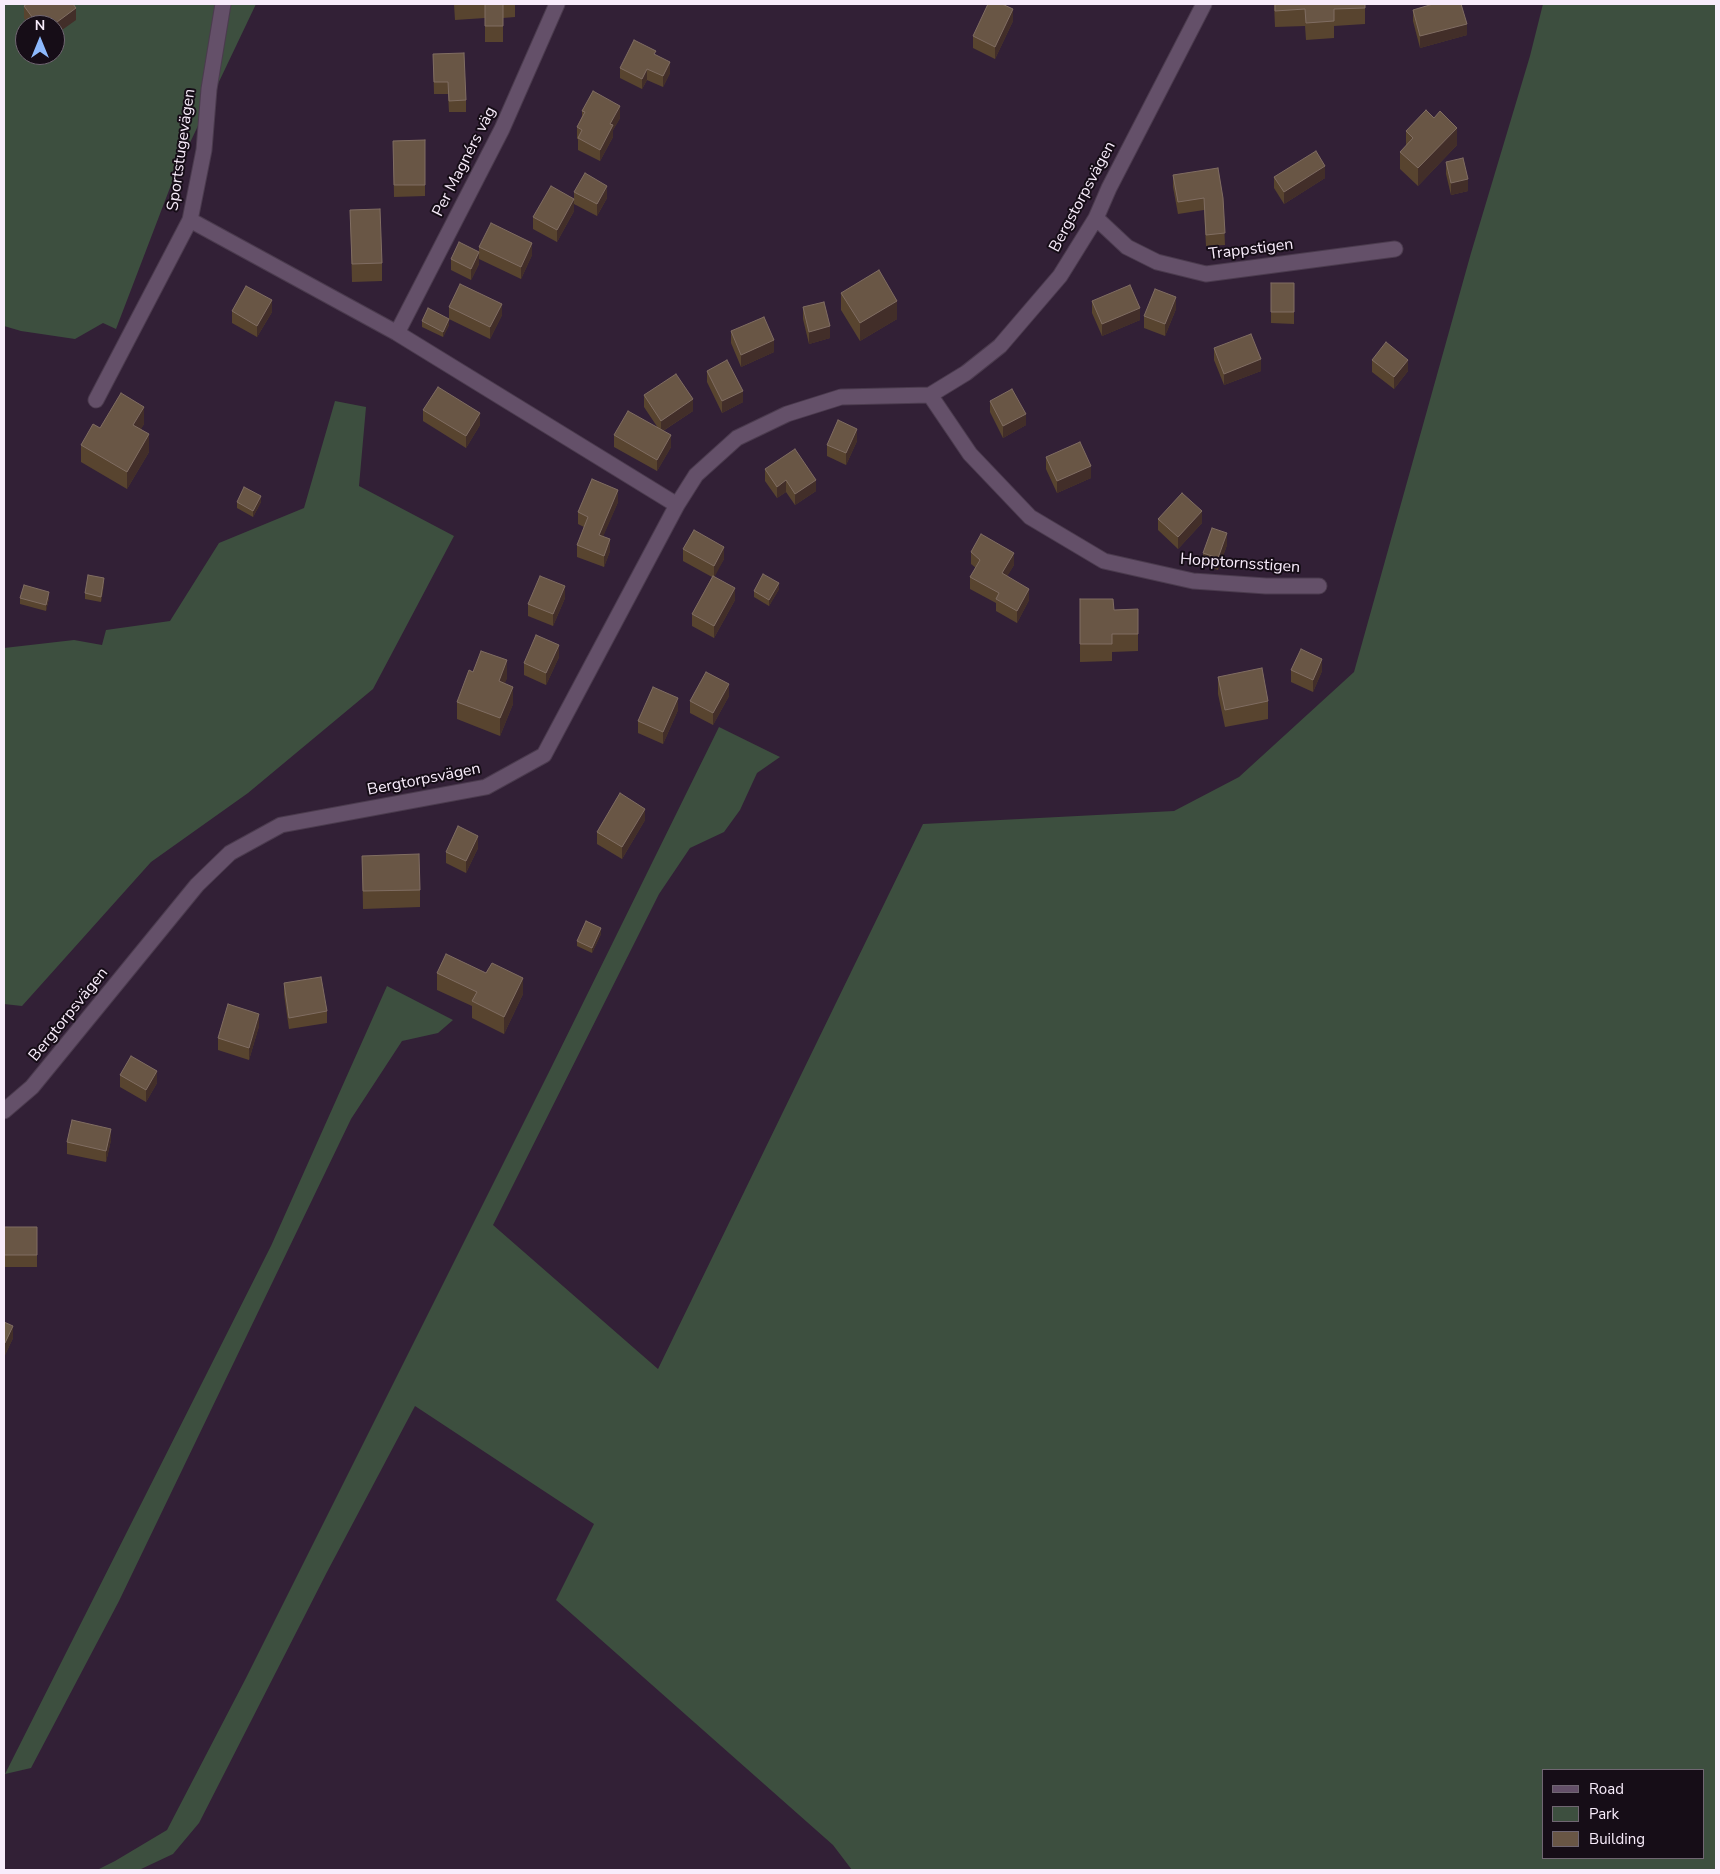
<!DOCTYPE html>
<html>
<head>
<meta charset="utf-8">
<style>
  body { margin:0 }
  #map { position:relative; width:1720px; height:1874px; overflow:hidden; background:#322036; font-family:"Nunito Sans",sans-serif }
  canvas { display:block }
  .frame { position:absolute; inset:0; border:5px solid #f8ecfb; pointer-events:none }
  .legend { position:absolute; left:1542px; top:1769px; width:162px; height:90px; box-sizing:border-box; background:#160d17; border:1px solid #706672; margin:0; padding:6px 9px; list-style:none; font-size:15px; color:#f8ecfb }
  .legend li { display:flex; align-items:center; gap:10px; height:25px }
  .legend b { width:25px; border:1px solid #706672 }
  .north { position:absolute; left:15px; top:15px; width:50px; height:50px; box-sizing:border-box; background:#160d17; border:1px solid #706672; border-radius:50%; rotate:0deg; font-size:14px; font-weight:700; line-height:20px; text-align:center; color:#f8ecfb }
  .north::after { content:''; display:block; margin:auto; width:18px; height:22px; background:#8db9fc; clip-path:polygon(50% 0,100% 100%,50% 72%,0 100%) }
</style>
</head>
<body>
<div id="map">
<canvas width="1720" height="1874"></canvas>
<div class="frame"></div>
<ul class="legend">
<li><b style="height:6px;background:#645069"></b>Road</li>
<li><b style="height:14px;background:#3d4f3f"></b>Park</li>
<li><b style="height:14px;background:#695645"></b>Building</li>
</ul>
<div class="north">N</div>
</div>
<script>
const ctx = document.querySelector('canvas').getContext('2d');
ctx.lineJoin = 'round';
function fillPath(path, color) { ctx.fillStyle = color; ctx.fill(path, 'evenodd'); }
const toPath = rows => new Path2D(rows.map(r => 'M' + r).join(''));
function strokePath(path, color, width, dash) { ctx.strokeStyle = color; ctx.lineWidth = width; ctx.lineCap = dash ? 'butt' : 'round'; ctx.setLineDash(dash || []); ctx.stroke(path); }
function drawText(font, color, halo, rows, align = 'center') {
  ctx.font = font + ' "Nunito Sans",sans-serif'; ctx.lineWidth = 4; ctx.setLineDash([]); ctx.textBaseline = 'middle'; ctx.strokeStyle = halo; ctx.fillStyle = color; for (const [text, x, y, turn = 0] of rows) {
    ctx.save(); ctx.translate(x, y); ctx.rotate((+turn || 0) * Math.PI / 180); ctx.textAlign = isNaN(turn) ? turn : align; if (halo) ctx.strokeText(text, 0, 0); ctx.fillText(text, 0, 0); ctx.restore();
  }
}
const green = toPath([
  [4,4,256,4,176,172,116,329,103,323,75,339,21,331,4,326],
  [25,25,55,25,55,55,25,55],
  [1543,4,1716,4,1716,1870,852,1870,833,1845,556,1600,594,1524,415,1406,327,1572,199,1823,173,1854,139,1870,97,1870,115,1861,167,1830,246,1678,548,1074,719,727,780,757,757,773,740,810,724,832,690,848,659,894,493,1225,658,1369,923,824,1174,811,1239,777,1354,672,1471,253,1530,56],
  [1544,1770,1704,1770,1704,1858,1544,1858],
  [335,401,366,407,359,486,454,536,373,689,248,793,151,862,22,1006,4,1004,4,648,74,640,102,645,106,630,170,621,219,543,304,508],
  [387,986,453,1020,438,1033,402,1041,351,1119,119,1601,31,1768,5,1774,271,1246]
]);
const minor = toPath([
  [1096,218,1127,247,1157,262,1206,274,1395,249],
  [190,220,397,333,677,505],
  [397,333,502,129,557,4],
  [930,395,966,373,1000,346,1060,276,1096,218,1109,188,1204,4],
  [930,395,970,454,1030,517,1104,561,1193,581,1266,586,1319,586],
  [96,400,190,220,204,150,209,89,223,4],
  [4,1111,32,1087,197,885,230,853,281,825,486,787,544,755,677,505,696,475,737,438,787,414,841,397,930,395]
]);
const wall = toPath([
  [454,4,515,4,515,17,503,18,503,42,485,42,485,18,455,20],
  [1274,4,1365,4,1365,24,1334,26,1334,38,1306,40,1305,26,1275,27],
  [24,6,76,20,55,25,29,25,24,18],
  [1413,10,1467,35,1420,48,1413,21],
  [1013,21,995,59,973,48,973,36],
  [433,54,466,100,466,112,449,112,448,94,434,94],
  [656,55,670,73,663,87,647,80,642,89,620,78,620,68],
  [582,111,620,118,613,130,613,137,600,161,578,150,578,139,577,139,577,127,582,116],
  [1406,131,1457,145,1418,186,1400,169,1400,152,1406,146],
  [425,140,425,196,394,197,393,141],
  [1446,162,1468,191,1451,195,1446,174],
  [1173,175,1223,198,1225,245,1206,246,1204,210,1178,214,1173,187],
  [1274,177,1325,178,1284,204,1274,188],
  [574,192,607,198,597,216,574,204],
  [350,210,382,263,382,281,352,282],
  [574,211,557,242,533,229,533,217],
  [479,247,532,255,521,279,479,259,479,264,471,280,451,270,451,259,479,252],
  [1271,283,1294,283,1294,324,1271,323],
  [841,293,897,319,860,341,841,310],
  [1092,301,1140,320,1102,336,1092,313],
  [449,307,502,315,490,339,449,319],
  [803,307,830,338,809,344,803,319],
  [1176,309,1165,336,1144,328,1144,316],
  [232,311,272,312,257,337,232,323],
  [422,321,449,325,443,337,422,327],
  [731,331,774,352,741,367,731,343],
  [1214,348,1261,371,1224,385,1214,360],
  [1372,360,1408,371,1394,389,1372,372],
  [707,371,743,402,722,413,707,382],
  [644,395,693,411,663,431,671,447,657,471,614,447,614,435,658,428,644,407],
  [990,401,1026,425,1003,438,990,412],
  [423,410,480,425,466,448,423,421],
  [144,424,140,430,149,452,127,489,81,462,81,445,100,428],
  [857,441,846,465,827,456,827,445],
  [1046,457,1091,478,1057,493,1046,469],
  [765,469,816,491,795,505,786,492,777,498,765,481],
  [237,502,261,502,253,517,237,508],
  [618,502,603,536,610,551,604,567,577,557,577,545,584,527,578,524,578,512],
  [1158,519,1202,523,1178,549,1158,530],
  [1227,545,1218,570,1203,565,1203,553],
  [683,549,724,559,714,576,735,600,714,638,692,626,692,614,712,577,683,561],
  [971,552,1014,565,1007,576,1029,600,1017,623,996,611,996,603,970,589,970,577,976,568,971,564],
  [104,584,101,602,85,599,85,593],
  [779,589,769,606,754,597,754,591],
  [20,598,49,598,46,611,20,604],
  [565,598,553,626,528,616,528,604],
  [1080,599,1114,610,1138,609,1138,651,1112,652,1112,661,1080,662],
  [559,657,546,685,524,675,524,663],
  [1291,670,1322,671,1313,692,1291,682],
  [473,672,507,678,504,684,513,704,500,736,457,719,457,702],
  [1218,677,1268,701,1268,719,1225,727,1218,694],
  [729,696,713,725,690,713,690,701],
  [678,710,663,744,638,733,638,721],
  [645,820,622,859,597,844,597,832],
  [478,848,466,873,446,863,446,852],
  [362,856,420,890,420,907,363,909],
  [601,934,592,953,577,946,577,941],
  [437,973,486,973,523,994,504,1034,472,1018,472,1006,437,990],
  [284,983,327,1011,327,1023,289,1029,284,994],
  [259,1026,249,1060,218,1050,218,1038],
  [120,1075,157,1083,146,1102,120,1087],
  [111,1140,106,1162,67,1154,67,1142],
  [4,1227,37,1227,37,1267,4,1267],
  [4,1322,13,1338,5,1355,4,1354]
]);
const shadedWall = toPath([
  [76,8,76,20,55,35,55,25,53,25],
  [1013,9,1013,21,995,59,995,47],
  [1467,24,1467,35,1420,48,1420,36],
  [670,62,670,73,663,87,663,76],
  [647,69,647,80,642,89,642,79],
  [620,106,620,118,613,130,613,137,600,161,600,150,610,124],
  [1457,128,1457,145,1418,186,1418,168],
  [1325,166,1325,178,1284,204,1284,192],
  [1468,179,1468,191,1451,195,1451,183],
  [607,186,607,198,597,216,597,204],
  [574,199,574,211,557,242,557,230],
  [532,243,532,255,521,279,521,267],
  [479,252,479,264,471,280,471,269],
  [1176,297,1176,309,1165,336,1165,324],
  [272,300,272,312,257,337,257,326],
  [897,301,897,319,860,341,860,323],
  [502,304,502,315,490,339,490,327],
  [1140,308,1140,320,1102,336,1102,324],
  [449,319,449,325,443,337,443,332],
  [830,326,830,338,809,344,809,332],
  [774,340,774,352,741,367,741,355],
  [1261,359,1261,371,1224,385,1224,374],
  [1408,360,1408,371,1394,389,1394,377],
  [743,391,743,402,722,413,722,401],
  [693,399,693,411,661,432,661,421],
  [144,407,144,424,133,443,133,425],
  [480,413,480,425,466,448,466,436],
  [1026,414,1026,425,1003,438,1003,426],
  [857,429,857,441,846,465,846,453],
  [149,434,149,452,127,489,127,472],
  [671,435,671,447,657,471,657,460],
  [1091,466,1091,478,1057,493,1057,481],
  [786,480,786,492,777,498,777,487],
  [816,480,816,491,795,505,795,494],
  [618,490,618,502,599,546,599,535],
  [261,496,261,502,253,517,253,511],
  [1202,511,1202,523,1178,549,1178,537],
  [1227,533,1227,545,1218,570,1218,558],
  [610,539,610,551,604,567,604,556],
  [724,547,724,559,714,578,714,566],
  [1014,553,1014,565,1002,585,1002,573],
  [104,578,104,584,101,602,101,597],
  [779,583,779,589,769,606,769,600],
  [565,586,565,598,553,626,553,614],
  [735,588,735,600,714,638,714,626],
  [1029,589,1029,600,1017,623,1017,611],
  [49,592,49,598,46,611,46,605],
  [559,645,559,657,546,685,546,673],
  [1322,659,1322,671,1313,692,1313,680],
  [507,660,507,678,499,699,499,681],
  [729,684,729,696,713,725,713,713],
  [513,687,513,704,500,736,500,718],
  [678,698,678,710,663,744,663,732],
  [645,809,645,820,622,859,622,847],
  [478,836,478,848,466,873,466,861],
  [601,928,601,934,592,953,592,948],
  [523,978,523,994,504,1034,504,1017],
  [259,1014,259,1026,249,1060,249,1048],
  [157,1071,157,1083,146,1102,146,1090],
  [111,1129,111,1140,106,1162,106,1151],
  [13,1326,13,1338,5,1355,5,1343]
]);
const building = toPath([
  [27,4,73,4,76,8,53,25,38,25,24,6,27,4],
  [485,4,503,4,503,26,485,26,485,4],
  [988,4,1002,4,1013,9,995,47,973,36,988,4],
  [1275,4,1365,4,1365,8,1334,9,1334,21,1306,23,1305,9,1275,11,1275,4],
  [1433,4,1461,4,1467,24,1420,36,1413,10,1433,4],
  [634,40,656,51,654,54,670,62,663,76,647,69,642,79,620,68,634,40],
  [464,53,466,100,449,101,448,82,434,82,433,54,464,53],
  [593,91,620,106,610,124,613,125,600,150,578,138,582,130,577,127,585,112,582,111,593,91],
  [1426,110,1434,118,1440,111,1457,128,1418,168,1400,152,1413,138,1406,131,1426,110],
  [425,140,425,185,394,185,393,141,425,140],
  [1316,151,1325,166,1284,192,1274,177,1316,151],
  [1463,158,1468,179,1451,183,1446,162,1463,158],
  [1218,168,1223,198,1225,233,1206,235,1204,198,1178,202,1173,175,1218,168],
  [585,173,607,186,597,204,574,192,585,173],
  [551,186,574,199,557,230,533,217,551,186],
  [380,209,382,263,352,264,350,210,380,209],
  [491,223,532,243,521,267,479,247,491,223],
  [459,242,479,252,471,269,451,259,459,242],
  [879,270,897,301,860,323,841,293,879,270],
  [1271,283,1294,283,1294,312,1271,312,1271,283],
  [460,284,502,304,490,327,449,307,460,284],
  [1130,285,1140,308,1102,324,1092,301,1130,285],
  [246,286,272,300,257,326,232,311,246,286],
  [1155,289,1176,297,1165,324,1144,316,1155,289],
  [824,302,830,326,809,332,803,307,824,302],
  [428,308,449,319,443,332,422,321,428,308],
  [764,317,774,340,741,355,731,331,764,317],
  [1251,334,1261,359,1224,374,1214,348,1251,334],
  [1386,342,1408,360,1394,377,1372,360,1386,342],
  [727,360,743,391,722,401,707,371,727,360],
  [676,374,693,399,661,421,644,395,676,374],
  [438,387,480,413,466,436,423,410,438,387],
  [1012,389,1026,414,1003,426,990,401,1012,389],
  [121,393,144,407,133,425,149,434,127,472,81,445,93,424,100,428,121,393],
  [628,411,671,435,657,460,614,435,628,411],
  [838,420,857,429,846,453,827,445,838,420],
  [1080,442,1091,466,1057,481,1046,457,1080,442],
  [795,449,816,480,795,494,786,480,777,487,765,469,795,449],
  [592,479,618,490,599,535,610,539,604,556,577,545,588,517,578,512,592,479],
  [244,487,261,496,253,511,237,502,244,487],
  [1182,493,1202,511,1178,537,1158,519,1182,493],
  [1212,528,1227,533,1218,558,1203,553,1212,528],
  [694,530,724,547,714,566,683,549,694,530],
  [981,534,1014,553,1002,573,1029,589,1017,611,996,599,999,593,970,577,980,560,971,552,981,534],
  [763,574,779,583,769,600,754,591,763,574],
  [88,575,104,578,101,597,85,593,88,575],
  [540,576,565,586,553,614,528,604,540,576],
  [713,576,735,588,714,626,692,614,713,576],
  [24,585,49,592,46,605,20,598,24,585],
  [1080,599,1113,599,1114,610,1138,609,1138,634,1112,634,1112,644,1080,644,1080,599],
  [536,635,559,645,546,673,524,663,536,635],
  [1301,649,1322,659,1313,680,1291,670,1301,649],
  [481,651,507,660,499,681,513,687,500,718,457,702,469,670,473,672,481,651],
  [1262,668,1268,701,1225,710,1218,677,1262,668],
  [706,672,729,684,713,713,690,701,706,672],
  [653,687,678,698,663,732,638,721,653,687],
  [620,793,645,809,622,847,597,832,620,793],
  [458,826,478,836,466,861,446,852,458,826],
  [419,854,420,890,363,891,362,856,419,854],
  [586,921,601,928,592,948,577,941,586,921],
  [446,954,486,973,492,963,523,978,504,1017,472,1001,477,992,437,973,446,954],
  [321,977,327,1011,289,1018,284,983,321,977],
  [228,1004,259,1014,249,1048,218,1038,228,1004],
  [131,1056,157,1071,146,1090,120,1075,131,1056],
  [72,1120,111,1129,106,1151,67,1142,72,1120],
  [4,1227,37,1227,37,1255,4,1255,4,1227],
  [4,1322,13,1326,5,1343,4,1343,4,1322]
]);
const streetNames = [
  ["Sportstugevägen",182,150,-82],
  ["Per Magnérs väg",465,162,-63],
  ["Bergstorpsvägen",1083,197,-62],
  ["Trappstigen",1251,250,-7],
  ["Hopptornsstigen",1240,564,4],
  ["Bergtorpsvägen",424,780,-11],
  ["Bergtorpsvägen",69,1015,-51]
];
fillPath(green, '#3d4f3f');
strokePath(minor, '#4b3b4e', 17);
strokePath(minor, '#645069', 15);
fillPath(wall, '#58442f');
fillPath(shadedWall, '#422e29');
fillPath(building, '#695645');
strokePath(building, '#806d62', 1);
drawText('16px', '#f8ecfb', '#160d17', streetNames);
</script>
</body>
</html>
